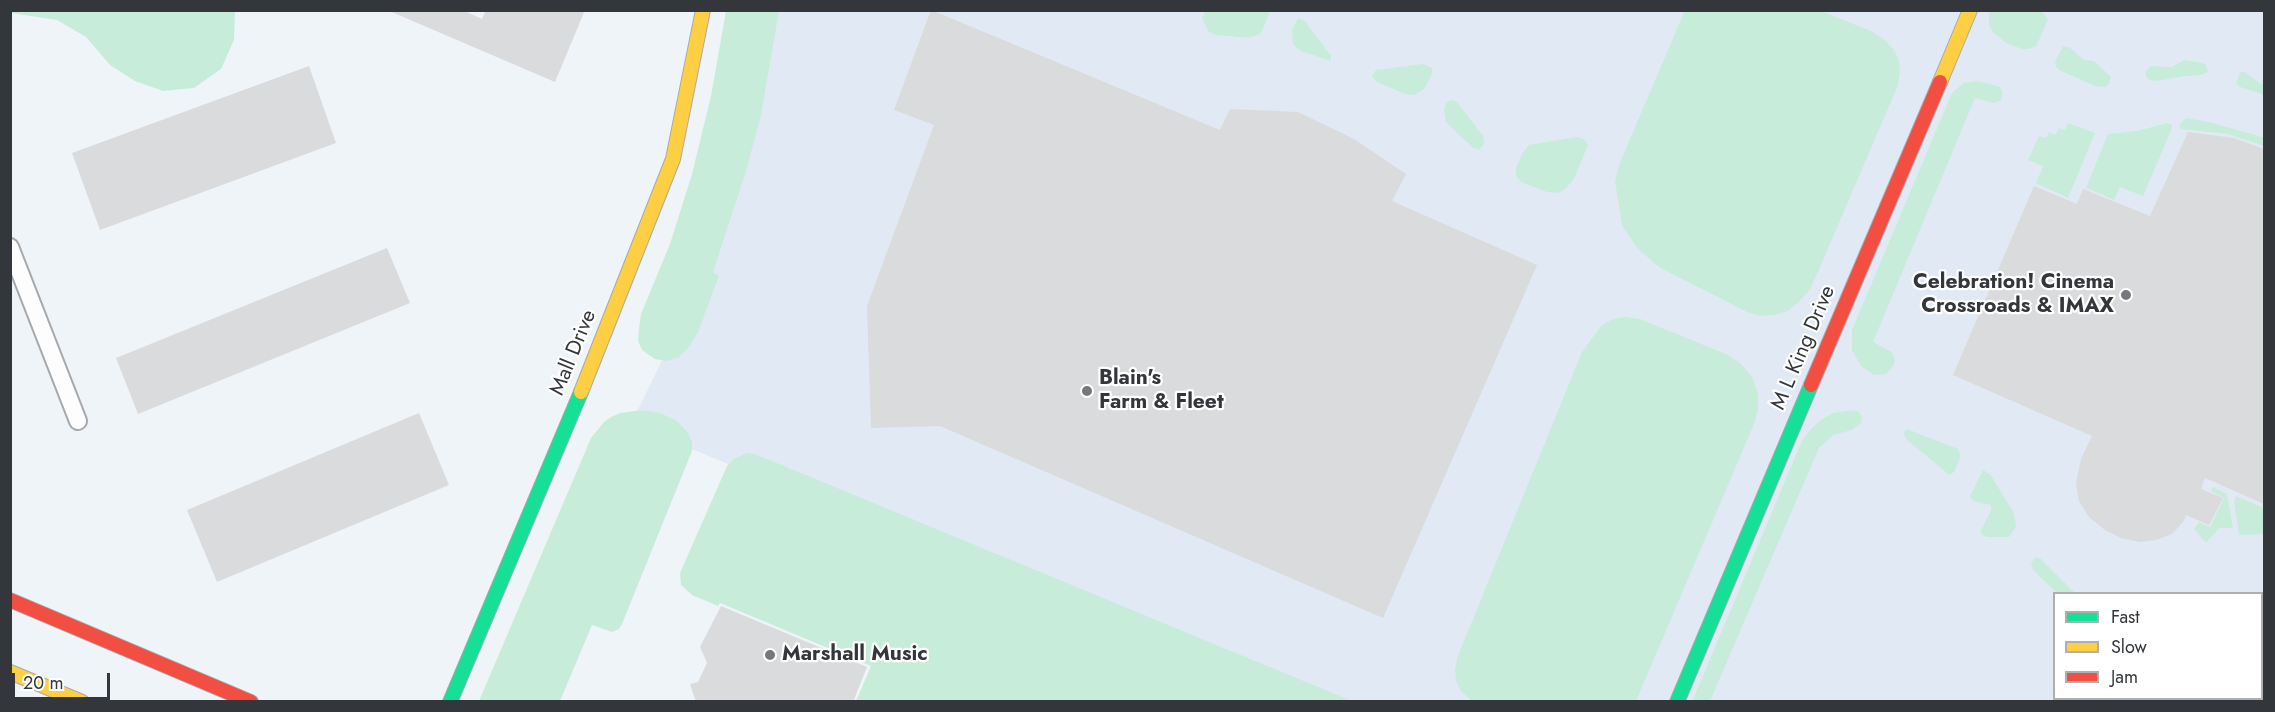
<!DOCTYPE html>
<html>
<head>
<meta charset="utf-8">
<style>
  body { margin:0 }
  #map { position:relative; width:2275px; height:712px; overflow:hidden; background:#eff4f9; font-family:Jost,sans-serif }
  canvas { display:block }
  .frame { position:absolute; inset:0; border:12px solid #33363a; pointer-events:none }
  .legend { position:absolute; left:2053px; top:592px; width:210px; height:108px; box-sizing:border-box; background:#fff; border:2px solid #adafb0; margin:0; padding:8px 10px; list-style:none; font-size:18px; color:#33363a }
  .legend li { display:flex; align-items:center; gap:12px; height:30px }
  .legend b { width:30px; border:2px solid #adafb0 }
  .scale { position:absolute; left:12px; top:673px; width:98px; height:27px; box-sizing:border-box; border:3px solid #33363a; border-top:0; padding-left:8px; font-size:18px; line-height:21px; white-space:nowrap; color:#33363a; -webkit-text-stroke:4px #fff; paint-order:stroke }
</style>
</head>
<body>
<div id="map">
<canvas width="2275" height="712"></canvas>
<div class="frame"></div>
<ul class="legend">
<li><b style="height:8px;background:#16e098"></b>Fast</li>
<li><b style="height:8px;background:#ffcf43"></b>Slow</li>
<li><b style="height:8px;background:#f24e42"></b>Jam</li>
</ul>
<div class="scale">20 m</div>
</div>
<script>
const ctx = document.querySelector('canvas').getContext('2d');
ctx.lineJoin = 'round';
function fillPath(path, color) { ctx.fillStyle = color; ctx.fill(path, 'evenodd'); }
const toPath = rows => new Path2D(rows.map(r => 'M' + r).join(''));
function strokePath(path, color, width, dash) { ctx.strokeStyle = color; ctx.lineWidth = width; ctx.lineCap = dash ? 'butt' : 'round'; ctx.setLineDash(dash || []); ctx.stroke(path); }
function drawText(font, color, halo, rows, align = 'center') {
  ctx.font = font + ' Jost,sans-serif'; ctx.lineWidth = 4.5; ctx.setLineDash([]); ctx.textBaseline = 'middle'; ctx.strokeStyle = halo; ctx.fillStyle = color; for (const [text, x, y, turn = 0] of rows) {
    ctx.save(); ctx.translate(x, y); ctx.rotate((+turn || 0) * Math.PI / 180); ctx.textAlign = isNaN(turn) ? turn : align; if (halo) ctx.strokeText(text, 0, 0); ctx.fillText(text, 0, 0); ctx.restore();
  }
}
const built = toPath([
  [766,11,2264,11,2264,701,1304,701,631,424,694,295],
  [2054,594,2262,594,2262,698,2054,698]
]);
const green = toPath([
  [1685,10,1821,11,1871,31,1885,40,1894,50,1899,60,1900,71,1898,85,1817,274,1810,289,1800,301,1788,311,1774,315,1760,316,1747,312,1659,267,1637,248,1622,225,1615,181,1619,165],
  [10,11,235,11,234,40,221,69,194,88,163,91,135,81,110,65,86,37,57,20,11,13],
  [726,11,779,11,761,115,746,171,713,272,719,276,698,332,688,348,678,358,666,361,655,359,642,350,638,341,639,328,641,314,670,244,692,174,711,96],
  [1206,11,1206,10,1270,11,1263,29,1260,34,1249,38,1216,35,1208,31,1202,18],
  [1989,11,2042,11,2048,20,2036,46,2029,49,2022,49,2006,43,1993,32,1989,26],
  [1298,18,1304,20,1331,56,1331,61,1301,51,1293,44,1292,30],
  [2063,46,2069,47,2084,60,2094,61,2111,77,2109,84,2105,87,2095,86,2059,70,2056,67,2055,62],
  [2184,60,2203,63,2206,65,2208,72,2201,75,2185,76,2157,81,2150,80,2146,77,2146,72,2150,66,2172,67],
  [1423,64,1432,68,1432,74,1424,89,1414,95,1405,94,1377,82,1372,76,1376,70],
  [2240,72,2245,72,2261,84,2264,83,2264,95,2240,87,2236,83],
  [1979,81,2000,87,2002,91,2002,97,2000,101,1993,103,1975,98,1873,342,1892,352,1895,360,1894,365,1886,374,1874,375,1861,366,1852,350,1852,330,1952,93,1964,83],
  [1451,100,1456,101,1483,136,1484,144,1479,150,1473,148,1446,122,1444,110,1446,103],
  [2186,118,2209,122,2252,134,2264,138,2264,146,2228,134,2181,129,2179,127,2181,123],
  [2068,123,2095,133,2068,198,2036,183,2043,166,2028,160,2039,136,2046,138,2049,132,2055,135,2059,128,2065,130],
  [2168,123,2172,125,2172,128,2143,196,2120,187,2114,200,2086,188,2108,134,2137,131],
  [1576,137,1584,139,1588,145,1574,179,1564,190,1558,193,1547,192,1521,182,1516,176,1516,168,1522,154,1529,145],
  [1625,317,1640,319,1726,354,1740,363,1752,377,1758,393,1758,409,1754,424,1636,701,1472,701,1461,691,1456,681,1455,670,1457,658,1582,352,1602,325,1613,319],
  [642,410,660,413,677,421,688,433,692,442,692,451,622,624,619,629,612,632,592,625,560,701,479,701,591,438,604,422,611,417,620,413],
  [1853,410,1859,412,1862,418,1861,423,1852,430,1833,435,1819,448,1710,701,1692,702,1802,441,1811,429,1821,420,1833,413],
  [1907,429,1958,449,1961,456,1954,472,1949,475,1947,473,1906,439,1903,433],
  [747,453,755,454,1352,701,856,701,871,666,720,603,718,606,692,595,681,585,680,573,727,466,734,459],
  [1983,470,1990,474,2014,513,2016,527,2009,537,1987,537,1982,535,1981,530,1991,511,1991,505,1973,501,1970,496],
  [2213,487,2227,494,2233,528,2219,528,2206,543,2194,529,2199,522,2210,527,2224,498,2211,491],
  [2236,496,2264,508,2264,534,2239,535,2234,501],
  [2035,557,2041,559,2075,593,2057,593,2033,570,2031,564]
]);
const building = toPath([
  [387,10,462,10,482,19,486,10,585,10,555,82],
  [931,10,1220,130,1230,109,1298,112,1354,139,1406,174,1392,201,1537,265,1383,618,940,426,871,428,867,306,934,125,894,110],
  [309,66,336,143,100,230,72,153],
  [2188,132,2234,138,2264,149,2264,504,2205,478,2201,489,2223,498,2209,525,2186,515,2183,522,2172,534,2156,540,2140,542,2121,538,2105,530,2089,517,2079,501,2076,483,2081,459,2092,436,1953,375,2034,186,2077,204,2083,189,2150,216],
  [387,248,410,303,138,414,116,358],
  [419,413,449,485,217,582,187,510],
  [721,606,867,667,853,702,696,702,690,684,698,682,707,663,700,647]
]);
const lane = toPath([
  [10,247,78,421]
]);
const fast = toPath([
  [450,702,581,392],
  [1677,702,1811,385]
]);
const slow = toPath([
  [1940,82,1970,10],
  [581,392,673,159,703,10],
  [10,672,82,702]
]);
const jam = toPath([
  [1811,385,1940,82],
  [10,600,251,702]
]);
const markers = [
  [2126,295,6,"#75787d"],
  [1087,391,6,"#75787d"],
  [770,655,6,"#75787d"]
];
const poiNames = [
  ["Celebration! Cinema",2114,283,"right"],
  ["Crossroads & IMAX",2114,307,"right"],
  ["Blain's",1099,379],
  ["Farm & Fleet",1099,403],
  ["Marshall Music",782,655]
];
const streetNames = [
  ["M L King Drive",1804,348,-67],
  ["Mall Drive",574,353,-68]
];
fillPath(built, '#e1e9f5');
fillPath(green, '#c7edda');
fillPath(building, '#dadbdc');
strokePath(lane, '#a6aaae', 20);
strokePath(fast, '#a6aaae', 16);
strokePath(slow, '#a6aaae', 16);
strokePath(jam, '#a6aaae', 16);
strokePath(lane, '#fdfdfe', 16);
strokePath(fast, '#16e098', 14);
strokePath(slow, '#ffcf43', 14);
strokePath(jam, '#f24e42', 14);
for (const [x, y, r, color] of markers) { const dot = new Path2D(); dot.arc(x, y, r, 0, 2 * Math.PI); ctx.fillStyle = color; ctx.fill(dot); strokePath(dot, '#fff', 2); }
drawText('bold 21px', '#33363a', '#fff', poiNames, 'left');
drawText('21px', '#33363a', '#fff', streetNames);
</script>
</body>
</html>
